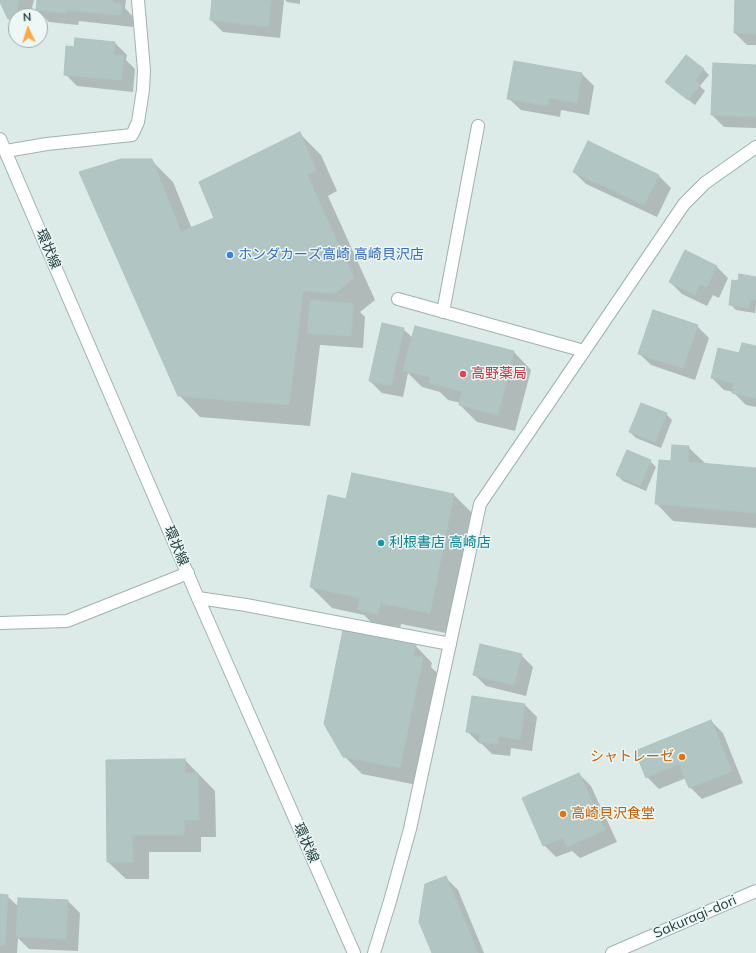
<!DOCTYPE html>
<html>
<head>
<meta charset="utf-8">
<style>
  body { margin:0 }
  #map { position:relative; width:756px; height:953px; overflow:hidden; background:#dceae8; font-family:Mulish,sans-serif }
  canvas { display:block }
  .north { position:absolute; left:8px; top:8px; width:40px; height:40px; box-sizing:border-box; background:#edf7f5; border:1px solid #9aabab; border-radius:50%; rotate:356deg; font-size:11px; font-weight:700; line-height:16px; text-align:center; color:#1d3a3b }
  .north::after { content:''; display:block; margin:auto; width:14px; height:18px; background:#ffa945; clip-path:polygon(50% 0,100% 100%,50% 72%,0 100%) }
</style>
</head>
<body>
<div id="map">
<canvas width="756" height="953"></canvas>
<div class="north">N</div>
</div>
<script>
const ctx = document.querySelector('canvas').getContext('2d');
ctx.lineJoin = 'round';
function fillPath(path, color) { ctx.fillStyle = color; ctx.fill(path, 'evenodd'); }
const toPath = rows => new Path2D(rows.map(r => 'M' + r).join(''));
function strokePath(path, color, width, dash) { ctx.strokeStyle = color; ctx.lineWidth = width; ctx.lineCap = dash ? 'butt' : 'round'; ctx.setLineDash(dash || []); ctx.stroke(path); }
function drawText(font, color, halo, rows, align = 'center') {
  ctx.font = font + ' Mulish,"Noto Sans JP",sans-serif'; ctx.lineWidth = 3; ctx.setLineDash([]); ctx.textBaseline = 'middle'; ctx.strokeStyle = halo; ctx.fillStyle = color; for (const [text, x, y, turn = 0] of rows) {
    ctx.save(); ctx.translate(x, y); ctx.rotate((+turn || 0) * Math.PI / 180); ctx.textAlign = isNaN(turn) ? turn : align; if (halo) ctx.strokeText(text, 0, 0); ctx.fillText(text, 0, 0); ctx.restore();
  }
}
const shadow = toPath([
  [0,0,34,0,30,16,16,16,16,26,9,19],
  [38,0,126,0,125,8,133,17,133,27,79,21,78,25,49,22,37,10],
  [213,0,284,0,280,38,223,32,211,20],
  [285,0,300,0,300,4,287,2],
  [736,0,756,0,756,45,747,45,735,33],
  [115,43,127,55,126,60,135,69,133,92,77,86,65,74,75,48],
  [756,66,756,128,724,127,712,115],
  [703,69,709,75,700,86,705,91,695,105,673,88],
  [582,74,594,86,589,115,561,110,560,117,521,110,508,98],
  [300,134,321,155,337,191,328,196,375,300,360,312,365,317,363,348,320,345,310,426,200,417,179,395,151,160,173,182,192,229,215,219],
  [574,172,659,176,671,188,657,217,586,184],
  [716,266,728,278,719,298,713,295,707,306,682,294,670,282],
  [756,278,756,305,755,313,736,310,730,304,739,282],
  [697,326,709,338,695,380,651,365,639,353],
  [403,329,413,338,514,352,531,370,515,431,477,422,460,405,461,403,448,400,440,392,422,387,408,373,403,397,382,393,370,381],
  [756,347,756,407,746,405,733,392,724,390,712,378,740,354],
  [666,414,672,420,661,448,636,438,630,432],
  [688,447,706,464,756,469,756,528,673,521,656,503,671,462],
  [650,461,656,467,646,491,623,481,617,475],
  [352,474,454,495,475,516,451,634,401,624,399,635,380,631,364,615,332,608,311,587,347,500],
  [415,645,432,663,431,667,439,675,417,785,362,774,344,756],
  [521,655,533,667,526,696,486,686,474,674],
  [525,705,537,717,532,751,511,748,510,756,492,754,482,744,479,743,467,731],
  [711,721,723,733,743,783,702,799,690,787,686,778,659,789,647,777],
  [185,760,215,791,216,837,201,837,201,852,149,852,149,879,126,879,108,862],
  [579,774,591,786,617,842,580,858,572,851,556,857,544,845],
  [446,878,458,890,484,953,434,953],
  [0,895,7,896,19,907,68,901,80,913,78,951,29,949,18,938,17,953,0,953]
]);
const building = toPath([
  [0,0,19,0,15,19,8,19,0,2,0,0],
  [37,0,113,0,113,3,122,4,121,15,67,10,67,13,36,10,37,0],
  [212,0,271,0,268,27,210,20,212,0],
  [735,0,756,0,756,34,734,33,735,0],
  [75,38,115,42,114,55,124,56,121,80,64,75,66,46,74,47,75,38],
  [686,55,704,69,695,81,700,85,688,100,665,82,686,55],
  [514,61,582,73,577,103,549,98,548,106,507,99,514,61],
  [713,63,756,65,756,117,711,115,713,63],
  [300,132,316,170,307,175,354,278,335,293,303,291,289,405,178,396,79,172,121,159,152,159,181,232,214,218,199,182,300,132],
  [588,141,659,175,644,205,573,172,588,141],
  [685,250,717,266,707,287,700,284,695,295,669,282,685,250],
  [739,274,756,277,756,300,750,299,749,308,729,305,732,280,738,281,739,274],
  [310,300,353,304,351,336,307,333,310,300],
  [653,310,698,325,683,368,638,354,653,310],
  [382,323,404,328,391,386,369,381,382,323],
  [415,326,514,351,498,415,459,405,462,391,429,383,430,377,403,370,415,326],
  [742,343,756,346,756,398,732,393,734,383,711,378,718,348,739,353,742,343],
  [641,403,667,413,655,442,629,432,641,403],
  [672,445,689,446,688,462,756,468,756,513,655,504,659,460,671,461,672,445],
  [627,450,651,460,640,486,616,475,627,450],
  [352,473,454,494,430,613,380,603,378,614,358,610,360,598,310,587,328,495,346,499,352,473],
  [343,630,416,645,413,656,423,657,400,768,343,757,324,724,343,630],
  [480,644,522,654,514,685,473,675,480,644],
  [472,696,525,704,520,740,499,736,498,744,479,742,480,734,466,732,472,696],
  [711,720,732,771,689,788,679,764,646,778,635,751,711,720],
  [185,759,185,773,198,773,199,820,184,820,184,835,132,835,133,862,107,862,106,760,185,759],
  [579,773,605,830,567,847,563,838,543,846,522,798,579,773],
  [446,876,478,953,432,953,419,922,425,884,446,876],
  [0,894,8,895,5,945,0,945,0,894],
  [18,898,68,900,66,939,16,937,18,898]
]);
const minor = toPath([
  [6,151,47,144,132,135,138,122,143,90,144,70,138,0],
  [398,299,584,351],
  [443,312,478,126],
  [198,598,246,605,450,644],
  [0,623,67,621,188,573]
]);
const tertiary = toPath([
  [0,139,198,598,354,953],
  [374,953,390,901,410,829,480,504,665,232,684,204,705,183,756,147],
  [612,953,756,891]
]);
const markers = [
  [230,255,4,"#3f7fe0"],
  [463,374,4,"#e0444e"],
  [381,543,4,"#0f9aa8"],
  [682,757,4,"#e8710a"],
  [563,814,4,"#e8710a"]
];
const streetNames = [
  ["環状線",48,249,67],
  ["環状線",176,546,67],
  ["環状線",306,843,66],
  ["Sakuragi-dori",695,917,-23]
];
const shopNames = [
  ["ホンダカーズ高崎 高崎貝沢店",238,255]
];
const healthNames = [
  ["高野薬局",471,374]
];
const cultureNames = [
  ["利根書店 高崎店",389,543]
];
const foodNames = [
  ["シャトレーゼ",674,757],
  ["高崎貝沢食堂",571,814,"left"]
];
fillPath(shadow, '#0003');
fillPath(building, '#b1c5c2');
strokePath(building, '#aec4c2', 1);
strokePath(minor, '#9fb2b1', 14);
strokePath(tertiary, '#9fb2b1', 14);
strokePath(minor, '#fff', 12);
strokePath(tertiary, '#fff', 12);
for (const [x, y, r, color] of markers) { const dot = new Path2D(); dot.arc(x, y, r, 0, 2 * Math.PI); ctx.fillStyle = color; ctx.fill(dot); strokePath(dot, '#edf7f5', 1.5); }
drawText('14px', '#1d3a3b', '#edf7f5', streetNames);
drawText('14px', '#366cbe', '#edf7f5', shopNames, 'left');
drawText('14px', '#be3a42', '#edf7f5', healthNames, 'left');
drawText('14px', '#0d838f', '#edf7f5', cultureNames, 'left');
drawText('14px', '#c56008', '#edf7f5', foodNames, 'right');
</script>
</body>
</html>
